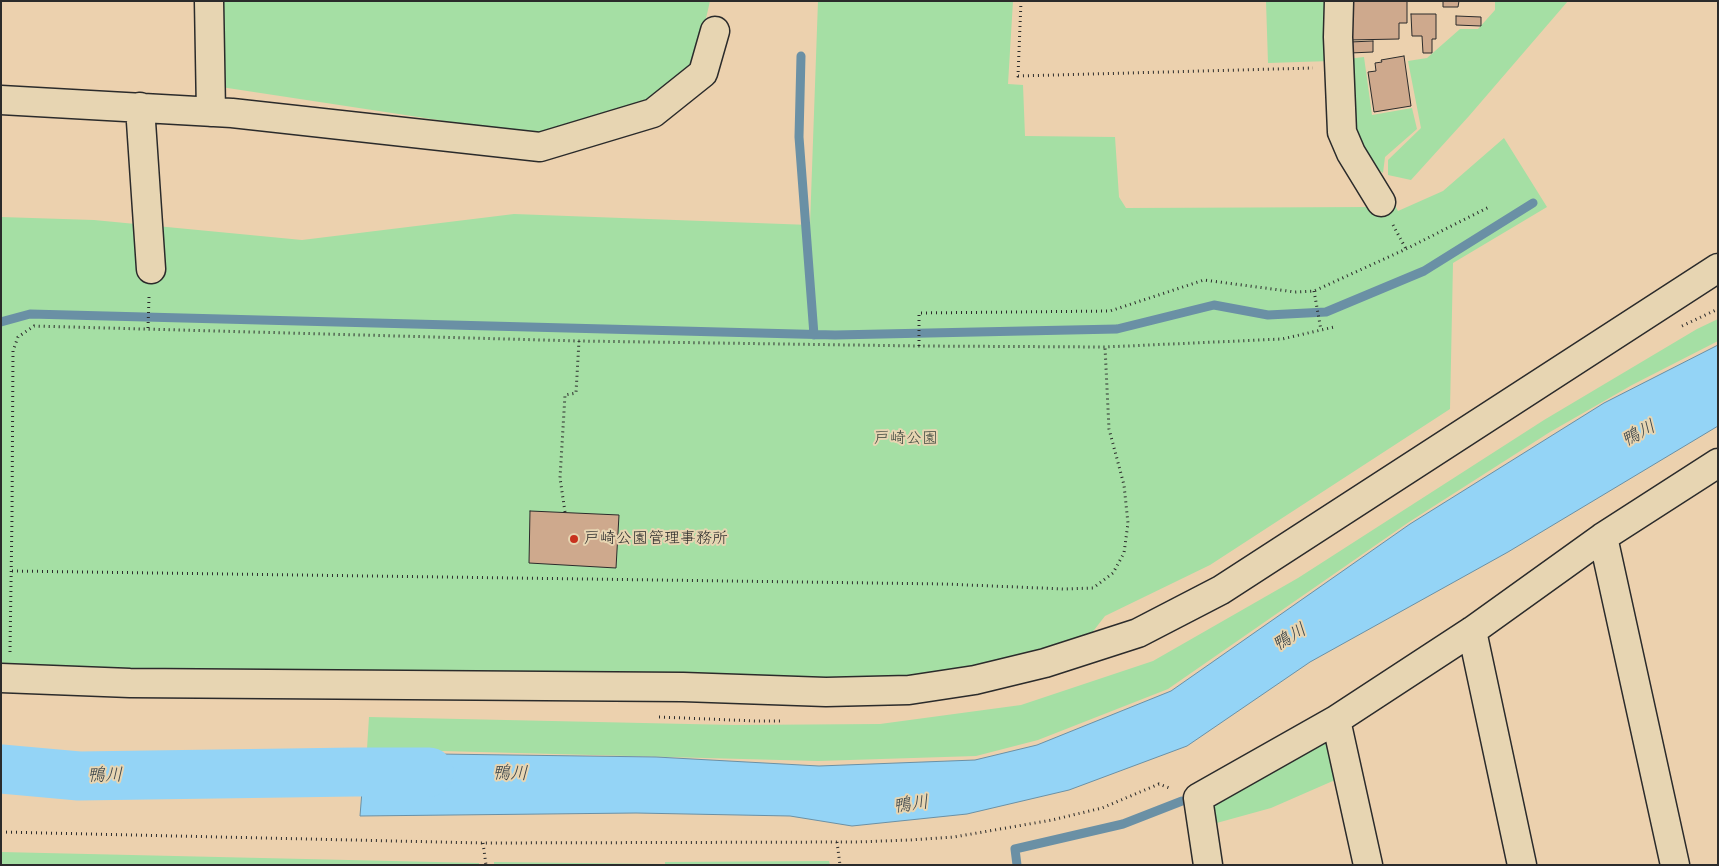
<!DOCTYPE html>
<html>
<head>
<meta charset="utf-8">
<style>
  body { margin:0 }
  #map { position:relative; width:1719px; height:866px; overflow:hidden; background:#ecd1ae; font-family:Sriracha,sans-serif }
  canvas { display:block }
  .frame { position:absolute; inset:0; border:2px solid #2b2b2b; pointer-events:none }
</style>
</head>
<body>
<div id="map">
<canvas width="1719" height="866"></canvas>
<div class="frame"></div>
</div>
<script>
const ctx = document.querySelector('canvas').getContext('2d');
ctx.lineJoin = 'round';
function fillPath(path, color) { ctx.fillStyle = color; ctx.fill(path, 'evenodd'); }
const toPath = rows => new Path2D(rows.map(r => 'M' + r).join(''));
function strokePath(path, color, width, dash) { ctx.strokeStyle = color; ctx.lineWidth = width; ctx.lineCap = dash ? 'butt' : 'round'; ctx.setLineDash(dash || []); ctx.stroke(path); }
function drawText(font, color, halo, rows, align = 'center') {
  ctx.font = font + ' Sriracha,"Klee One",sans-serif'; ctx.lineWidth = 4; ctx.setLineDash([]); ctx.textBaseline = 'middle'; ctx.strokeStyle = halo; ctx.fillStyle = color; for (const [text, x, y, turn = 0] of rows) {
    ctx.save(); ctx.translate(x, y); ctx.rotate((+turn || 0) * Math.PI / 180); ctx.textAlign = isNaN(turn) ? turn : align; if (halo) ctx.strokeText(text, 0, 0); ctx.fillText(text, 0, 0); ctx.restore();
  }
}
const green = toPath([
  [215,1,710,1,696,62,650,100,543,136,221,87],
  [818,1,1013,1,1008,84,1023,85,1025,136,1115,137,1119,197,1126,208,1374,207,1392,200,1398,211,1443,191,1504,138,1547,207,1453,263,1450,409,1210,565,1105,616,1091,634,1028,654,976,668,902,676,823,680,1,669,1,217,94,220,302,240,514,214,810,225],
  [1266,1,1329,1,1331,61,1268,63],
  [1495,1,1568,1,1469,116,1411,180,1388,175,1388,160,1421,128,1408,61,1427,58,1460,29,1478,29,1495,10],
  [1364,57,1372,115,1412,108,1417,129,1385,157,1383,173,1375,167,1356,138,1347,59],
  [1718,319,1718,341,1632,385,1550,432,1409,522,1168,689,1038,740,976,756,818,761,367,749,369,717,734,725,880,724,1021,705,1153,661,1298,578,1544,420,1697,329],
  [1331,736,1342,777,1271,808,1213,824,1210,808,1216,798],
  [1,852,479,863,479,865,1,865],
  [829,861,830,865,665,865,665,862],
  [494,862,661,864,661,865,494,865]
]);
const water = toPath([
  [1718,345,1718,426,1508,552,1310,662,1187,746,1069,790,967,814,852,826,790,816,636,813,360,816,365,753,656,757,819,766,975,760,1037,745,1171,691,1410,524,1604,403,1718,345]
]);
const stream = toPath([
  [801,56,799,137,814,335],
  [1,322,30,314,835,335,1117,329,1214,305,1268,315,1326,312,1424,271,1533,203],
  [1017,865,1015,849,1123,824,1182,801]
]);
const river = toPath([
  [1,769,79,776,355,772,429,772]
]);
const building = toPath([
  [1347,1,1407,1,1407,23,1399,23,1399,39,1348,40,1347,1],
  [1443,1,1459,1,1458,7,1443,7,1443,1],
  [1411,14,1436,14,1436,39,1432,39,1432,53,1423,53,1422,36,1412,36,1411,14],
  [1456,16,1481,17,1481,26,1456,25,1456,16],
  [1373,41,1373,52,1350,53,1350,42,1373,41],
  [1404,56,1411,106,1374,112,1368,72,1376,71,1375,63,1382,62,1381,60,1404,56],
  [530,511,619,515,616,568,529,563,530,511]
]);
const path = toPath([
  [1021,1,1018,76,1313,68],
  [1393,225,1406,249],
  [1314,291,1321,330],
  [1682,326,1718,309],
  [148,328,149,297],
  [919,346,919,313,1110,311,1204,280,1295,292,1314,291,1406,249,1489,207],
  [565,512,560,478,565,395,576,393,579,341],
  [12,571,944,584,1064,589,1093,588,1113,573,1124,553,1128,523,1124,485,1109,429,1105,347],
  [10,652,12,516,13,351,18,337,34,326,579,341,919,346,1105,347,1282,339,1334,327],
  [659,717,756,721,782,721],
  [1,832,483,843,857,842,910,840,954,837,1052,820,1102,808,1159,784,1172,789],
  [837,842,840,865],
  [483,843,486,865]
]);
const minor = toPath([
  [209,1,211,112],
  [1339,1,1338,37,1342,132,1351,153,1381,202],
  [1,100,232,113,540,147,653,113,703,73,715,31],
  [140,107,151,269],
  [1603,537,1675,865],
  [1472,631,1522,865],
  [1,678,130,683,683,687,826,692,909,690,975,680,1045,663,1138,633,1221,590,1718,268],
  [1336,720,1368,865],
  [1208,865,1198,798,1336,720,1472,631,1603,537,1718,463]
]);
const markers = [
  [574,539,5,"#c8321e"]
];
const parkNames = [
  ["戸崎公園",906,439]
];
const poiNames = [
  ["戸崎公園管理事務所",584,539]
];
const waterNames = [
  ["鴨川",1639,434,-28],
  ["鴨川",1290,638,-32],
  ["鴨川",510,774,1],
  ["鴨川",105,776,-1],
  ["鴨川",911,805,-8]
];
fillPath(green, '#a5dfa4');
fillPath(water, '#94d4f6');
strokePath(water, '#6a90a5', 1);
strokePath(stream, '#6a90a5', 9);
strokePath(river, '#94d4f6', 49);
fillPath(building, '#cea98d');
strokePath(building, '#2b2b2b', 1);
strokePath(minor, '#2b2b2b', 31);
strokePath(path, '#2b2b2b', 3, [1, 4]);
strokePath(minor, '#e7d5b2', 28);
for (const [x, y, r, color] of markers) { const dot = new Path2D(); dot.arc(x, y, r, 0, 2 * Math.PI); ctx.fillStyle = color; ctx.fill(dot); strokePath(dot, '#e7d5b2', 2); }
drawText('16px', '#3d463d', '#e7d5b2', parkNames);
drawText('16px', '#2b2b2b', '#e7d5b2', poiNames, 'left');
drawText('italic 18px', '#3b4449', '#e7d5b2', waterNames);
</script>
</body>
</html>
